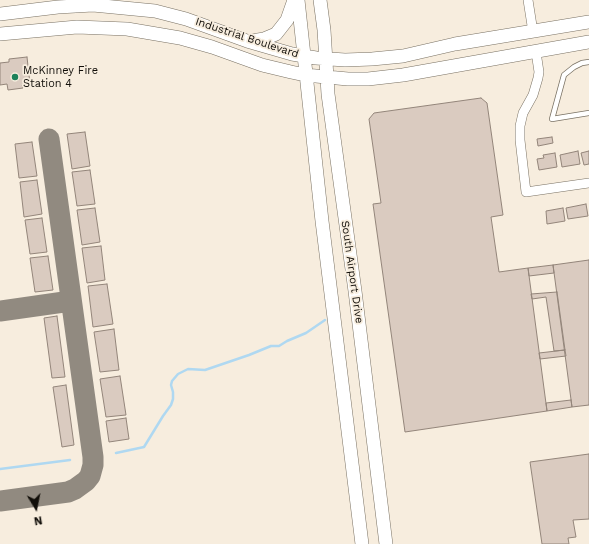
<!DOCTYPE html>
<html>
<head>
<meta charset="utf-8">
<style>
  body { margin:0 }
  #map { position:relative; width:589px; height:544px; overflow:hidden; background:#f7edde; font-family:"Work Sans",sans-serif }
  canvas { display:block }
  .north { position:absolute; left:16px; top:488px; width:40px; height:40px; -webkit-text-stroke:3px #f7edde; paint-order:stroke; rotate:170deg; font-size:11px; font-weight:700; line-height:16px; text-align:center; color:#110e09 }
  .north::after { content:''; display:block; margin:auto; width:14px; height:18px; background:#110e09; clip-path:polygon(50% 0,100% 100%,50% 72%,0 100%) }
</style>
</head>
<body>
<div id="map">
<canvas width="589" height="544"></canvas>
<div class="north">N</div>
</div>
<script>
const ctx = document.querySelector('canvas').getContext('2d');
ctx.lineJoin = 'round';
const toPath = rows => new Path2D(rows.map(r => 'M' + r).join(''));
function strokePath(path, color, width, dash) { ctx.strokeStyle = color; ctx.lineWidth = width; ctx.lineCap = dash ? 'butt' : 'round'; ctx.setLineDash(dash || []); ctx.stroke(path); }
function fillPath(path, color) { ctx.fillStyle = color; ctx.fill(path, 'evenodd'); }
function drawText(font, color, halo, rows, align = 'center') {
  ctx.font = font + ' "Work Sans",sans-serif'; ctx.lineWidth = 3.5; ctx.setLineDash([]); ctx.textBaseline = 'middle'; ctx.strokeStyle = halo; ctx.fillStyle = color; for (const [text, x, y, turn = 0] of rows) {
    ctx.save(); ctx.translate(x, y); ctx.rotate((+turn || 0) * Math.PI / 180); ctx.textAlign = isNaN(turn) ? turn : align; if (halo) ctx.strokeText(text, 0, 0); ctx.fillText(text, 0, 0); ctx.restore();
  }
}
const stream = toPath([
  [116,453,144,447,163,416,171,405,173,399,173,392,171,385,172,381,178,374,188,369,205,370,249,355,271,346,279,346,287,341,306,333,325,320],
  [0,469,70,460]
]);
const taxiway = toPath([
  [0,311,71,301],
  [0,501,68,492,75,489,86,481,90,476,93,465,93,457,49,139]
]);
const building = toPath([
  [27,57,30,84,22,85,23,88,8,90,7,84,0,85,0,63,9,62,9,59,27,57],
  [481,98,487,103,503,215,491,217,499,272,528,268,547,411,405,432,373,204,381,203,369,119,374,113,481,98],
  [85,132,90,166,72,169,67,134,85,132],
  [552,137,553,143,538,146,537,139,552,137],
  [32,142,37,176,19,178,15,144,32,142],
  [578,151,580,164,562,167,560,155,578,151],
  [589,151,589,164,584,165,581,153,589,151],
  [555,153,557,167,539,170,537,159,544,158,543,155,555,153],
  [90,170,95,204,77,206,72,172,90,170],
  [37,180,42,214,24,217,20,182,37,180],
  [586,204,588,216,568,219,566,208,586,204],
  [95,208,100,242,82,245,77,210,95,208],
  [563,208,565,221,547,224,546,211,563,208],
  [42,218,47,252,30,254,25,220,42,218],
  [101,246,105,280,87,283,82,248,101,246],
  [48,256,53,290,35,292,30,258,48,256],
  [589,260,589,405,572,407,553,265,589,260],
  [553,265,554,273,529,276,528,268,553,265],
  [107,284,113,324,93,327,88,286,107,284],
  [557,292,565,350,554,351,546,297,532,299,531,294,557,292],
  [57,316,65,377,52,378,44,318,57,316],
  [114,329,119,370,100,372,94,332,114,329],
  [565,350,566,356,540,359,539,353,565,350],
  [120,376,126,415,106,417,100,379,120,376],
  [66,385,74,445,62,447,53,387,66,385],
  [571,400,572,407,547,411,546,403,571,400],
  [126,418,129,439,109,442,106,421,126,418],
  [589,454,589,519,573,520,576,537,568,538,569,544,542,544,530,462,589,454]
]);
const lane = toPath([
  [589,62,582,63,574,67,564,75,552,119,589,113]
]);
const street = toPath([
  [528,0,533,32],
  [536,52,539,72,538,78,533,95,523,113,520,126,520,140,526,192,589,183]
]);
const secondary = toPath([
  [298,0,322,221,362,544],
  [320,0,324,30,328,94,355,291,386,544],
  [0,14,58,7,93,5,155,11,186,19,247,41,292,54,316,58,345,60,372,59,403,56,455,44,589,22],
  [0,34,77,27,127,29,180,38,212,47,262,65,291,72,305,75,348,79,368,79,403,75,589,42],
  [252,41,264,39,276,34,287,20,294,0]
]);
const markers = [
  [15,77,4,"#1d825b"]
];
const streetNames = [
  ["Industrial Boulevard",247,38,18],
  ["South Airport Drive",352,272,82]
];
const poiNames = [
  ["McKinney Fire",23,71],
  ["Station 4",23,84]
];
strokePath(stream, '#afd8f1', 2.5);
strokePath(taxiway, '#918a80', 21);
fillPath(building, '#dacbc0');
strokePath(building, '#93857a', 1);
strokePath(lane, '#797163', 6);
strokePath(street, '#797163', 10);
strokePath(secondary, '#797163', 14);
strokePath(lane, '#fff', 4.5);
strokePath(street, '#fff', 9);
strokePath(secondary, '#fff', 13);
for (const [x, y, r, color] of markers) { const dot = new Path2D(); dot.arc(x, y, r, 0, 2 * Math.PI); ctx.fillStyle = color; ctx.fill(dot); strokePath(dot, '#f7edde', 1.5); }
drawText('11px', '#110e09', '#f7edde', streetNames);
drawText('11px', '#110e09', '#f7edde', poiNames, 'left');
</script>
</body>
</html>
